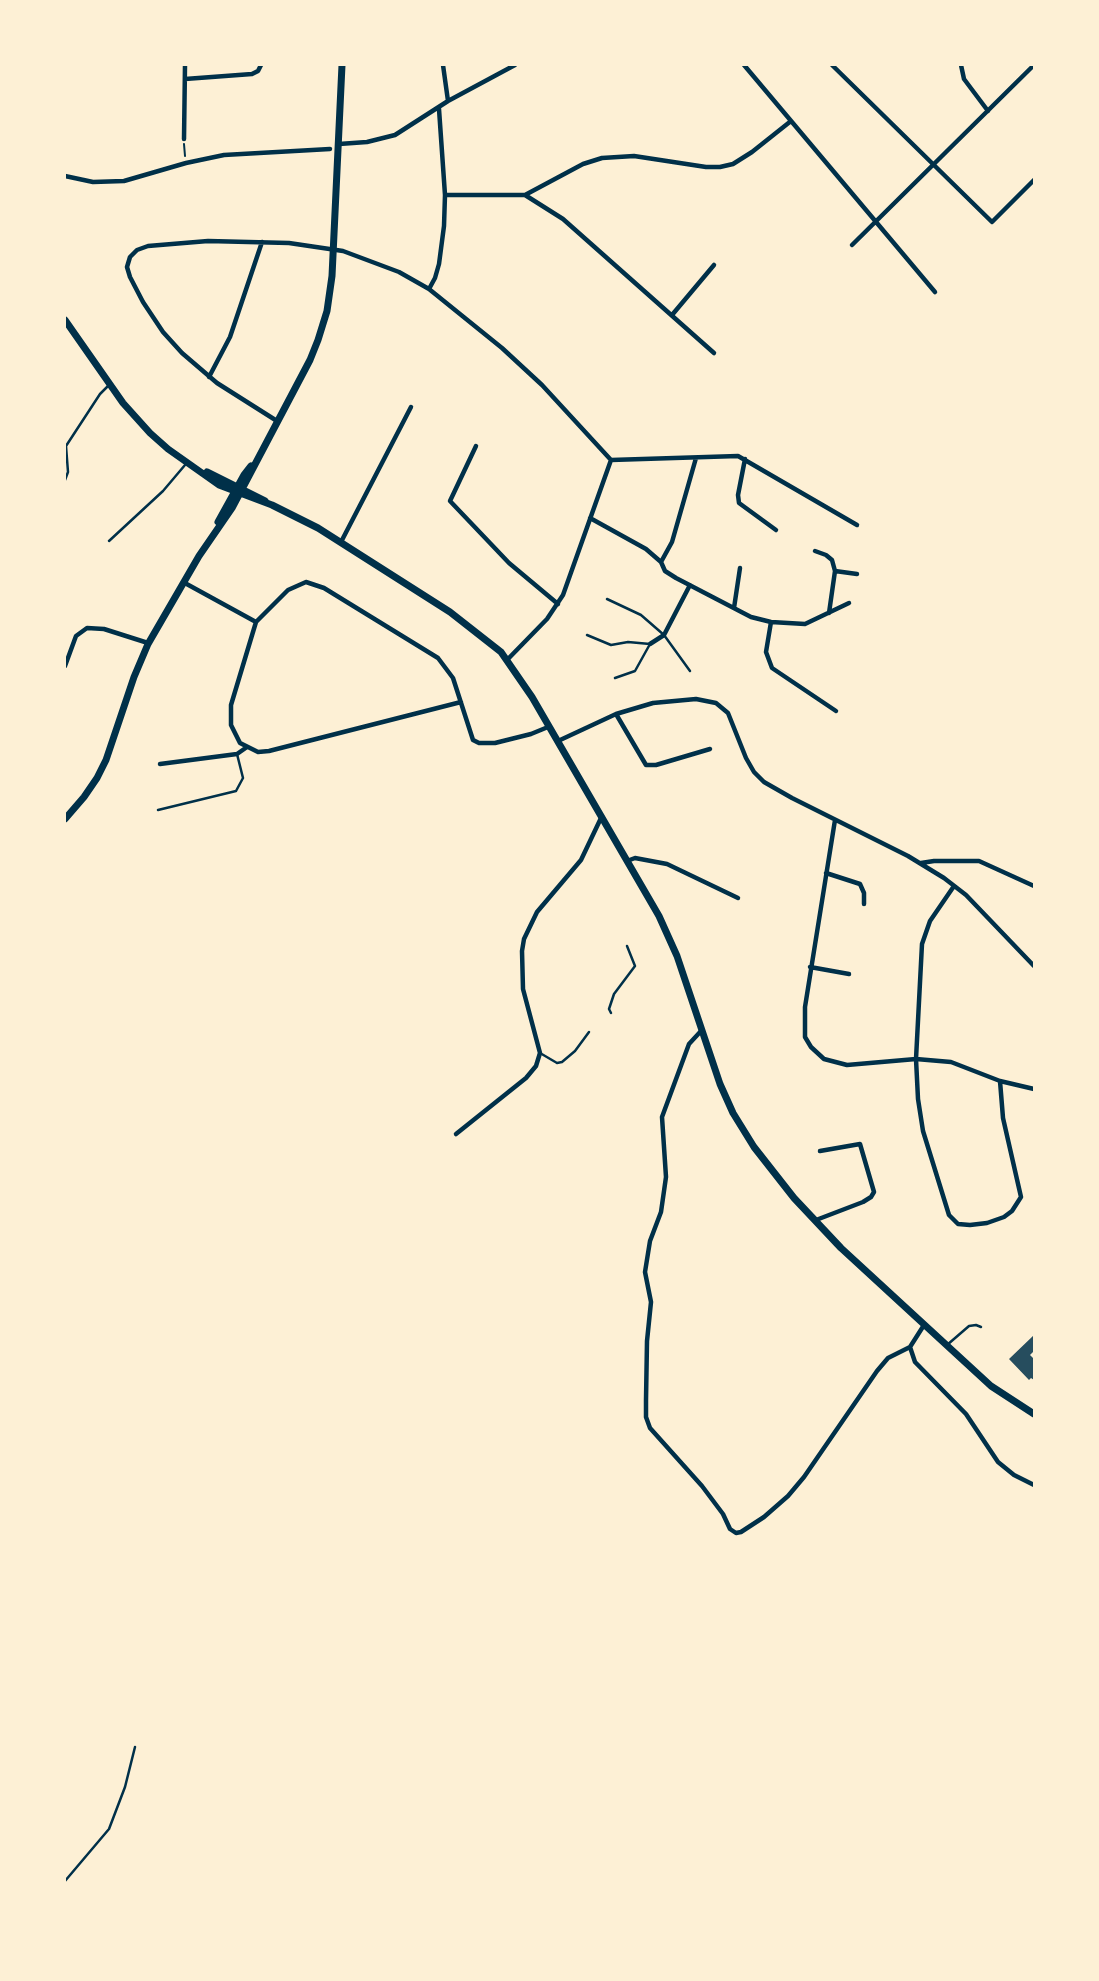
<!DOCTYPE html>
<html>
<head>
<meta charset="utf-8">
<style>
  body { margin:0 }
  #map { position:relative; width:1099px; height:1981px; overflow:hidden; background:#fdf0d5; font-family:Commissioner,sans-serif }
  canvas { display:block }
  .frame { position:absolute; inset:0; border:66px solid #fdf0d5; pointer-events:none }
</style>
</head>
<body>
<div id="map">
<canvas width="1099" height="1981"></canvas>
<div class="frame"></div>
</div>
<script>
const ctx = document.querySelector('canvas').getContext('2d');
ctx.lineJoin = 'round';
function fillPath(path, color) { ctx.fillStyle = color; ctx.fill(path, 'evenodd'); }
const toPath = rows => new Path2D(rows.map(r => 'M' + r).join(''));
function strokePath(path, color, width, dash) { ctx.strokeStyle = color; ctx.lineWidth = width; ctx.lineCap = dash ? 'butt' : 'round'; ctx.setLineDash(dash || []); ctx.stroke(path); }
const building = toPath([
  [1034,1335,1034,1351,1030,1355,1034,1359,1034,1380,1031,1378,1029,1380,1009,1359]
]);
const path = toPath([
  [184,144,185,156]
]);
const service = toPath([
  [65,480,68,472,66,446,100,394,109,385],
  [109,541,163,491,185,465],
  [607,599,641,615,664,635,690,671],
  [587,635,611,645,628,642,650,644,635,671,615,678],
  [158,810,236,791,243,778,237,754],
  [611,1013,609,1009,614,994,635,966,627,946],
  [540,1053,557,1063,562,1062,575,1051,589,1032],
  [947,1345,969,1326,976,1325,981,1327],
  [65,1881,109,1829,125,1787,135,1747]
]);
const minor = toPath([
  [443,65,448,101],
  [744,65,935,292],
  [832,65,992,222,1034,180],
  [961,65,964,79,988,111],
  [185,79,252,74,258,71,261,65],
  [184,139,185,65],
  [339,144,367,142,395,135,448,101,515,65],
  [65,176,93,182,124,181,186,163,224,155,330,149],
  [445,195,525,195,563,219,714,353],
  [525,195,583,164,602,158,634,156,706,167,720,167,733,164,752,152,791,121],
  [852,245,1034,65],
  [429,289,435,278,439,264,444,226,445,195,439,109],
  [672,315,714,265],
  [209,377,230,337,262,242],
  [277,421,217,383,182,353,163,332,143,302,130,277,127,267,130,257,137,250,148,246,208,241,289,243,343,251,399,272,429,289,502,348,542,385,611,460],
  [476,446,450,501,509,563,558,604],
  [745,459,738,495,739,503,776,530],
  [590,518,646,549,661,562,665,571,676,578,751,617,771,622,805,624,849,603],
  [341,542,411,407],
  [815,551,826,555,832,560,835,571,829,613],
  [661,562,672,542,696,458],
  [835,571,857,574],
  [183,582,256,622],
  [734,608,740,568],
  [771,622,766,652,772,668,836,711],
  [650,644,664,635,690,585],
  [507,660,547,619,563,595,611,460,738,456,857,525],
  [65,666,76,636,87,628,104,629,148,643],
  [461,702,269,751,258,752,240,743,231,725,231,705,256,622,288,590,306,582,324,588,438,658,453,678,473,740,479,743,495,743,531,734,548,727],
  [616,714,646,765,656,765,710,749],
  [558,741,616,714,653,703,696,699,716,703,728,713,746,758,754,772,764,782,792,798,908,856,944,878,966,895,1034,966],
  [160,764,237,754,247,747],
  [835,820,805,1007,805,1037,811,1047,824,1059,847,1065,916,1059,951,1062,1000,1081,1034,1089],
  [627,861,635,858,667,864,738,898],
  [921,863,934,861,979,861,1034,886],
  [826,873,860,884,864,893,864,904],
  [954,886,930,921,922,944,916,1059,918,1099,923,1131,949,1215,958,1224,970,1225,987,1223,1004,1217,1012,1211,1021,1197,1003,1118,1000,1081],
  [810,967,849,974],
  [701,1031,689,1044,662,1117,666,1177,661,1212,650,1241,645,1272,651,1302,647,1341,646,1400,646,1417,650,1428,702,1486,723,1514,730,1529,736,1533,741,1532,764,1517,788,1496,804,1477,877,1371,888,1358,910,1347],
  [456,1134,526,1078,536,1066,540,1053,523,989,522,951,524,939,537,912,581,860,601,818],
  [816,1220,863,1202,871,1197,874,1192,860,1144,820,1151],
  [924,1325,910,1347,915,1362,966,1414,998,1462,1014,1475,1034,1485]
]);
const secondary = toPath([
  [65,320,123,403,150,433,168,449,219,485,272,505,318,528,450,612,501,652,532,697,659,916,677,956,720,1084,733,1113,754,1147,794,1198,841,1248,991,1386,1034,1414],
  [207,472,265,501],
  [218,522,244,475,251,466],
  [65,819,84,797,97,778,106,760,134,677,148,644,199,556,232,508,310,360,318,340,327,311,332,276,342,65]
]);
fillPath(building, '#264d5e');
strokePath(path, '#003049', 2);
strokePath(service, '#003049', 2.5);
strokePath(minor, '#003049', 4.5);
strokePath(secondary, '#003049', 7);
</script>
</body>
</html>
